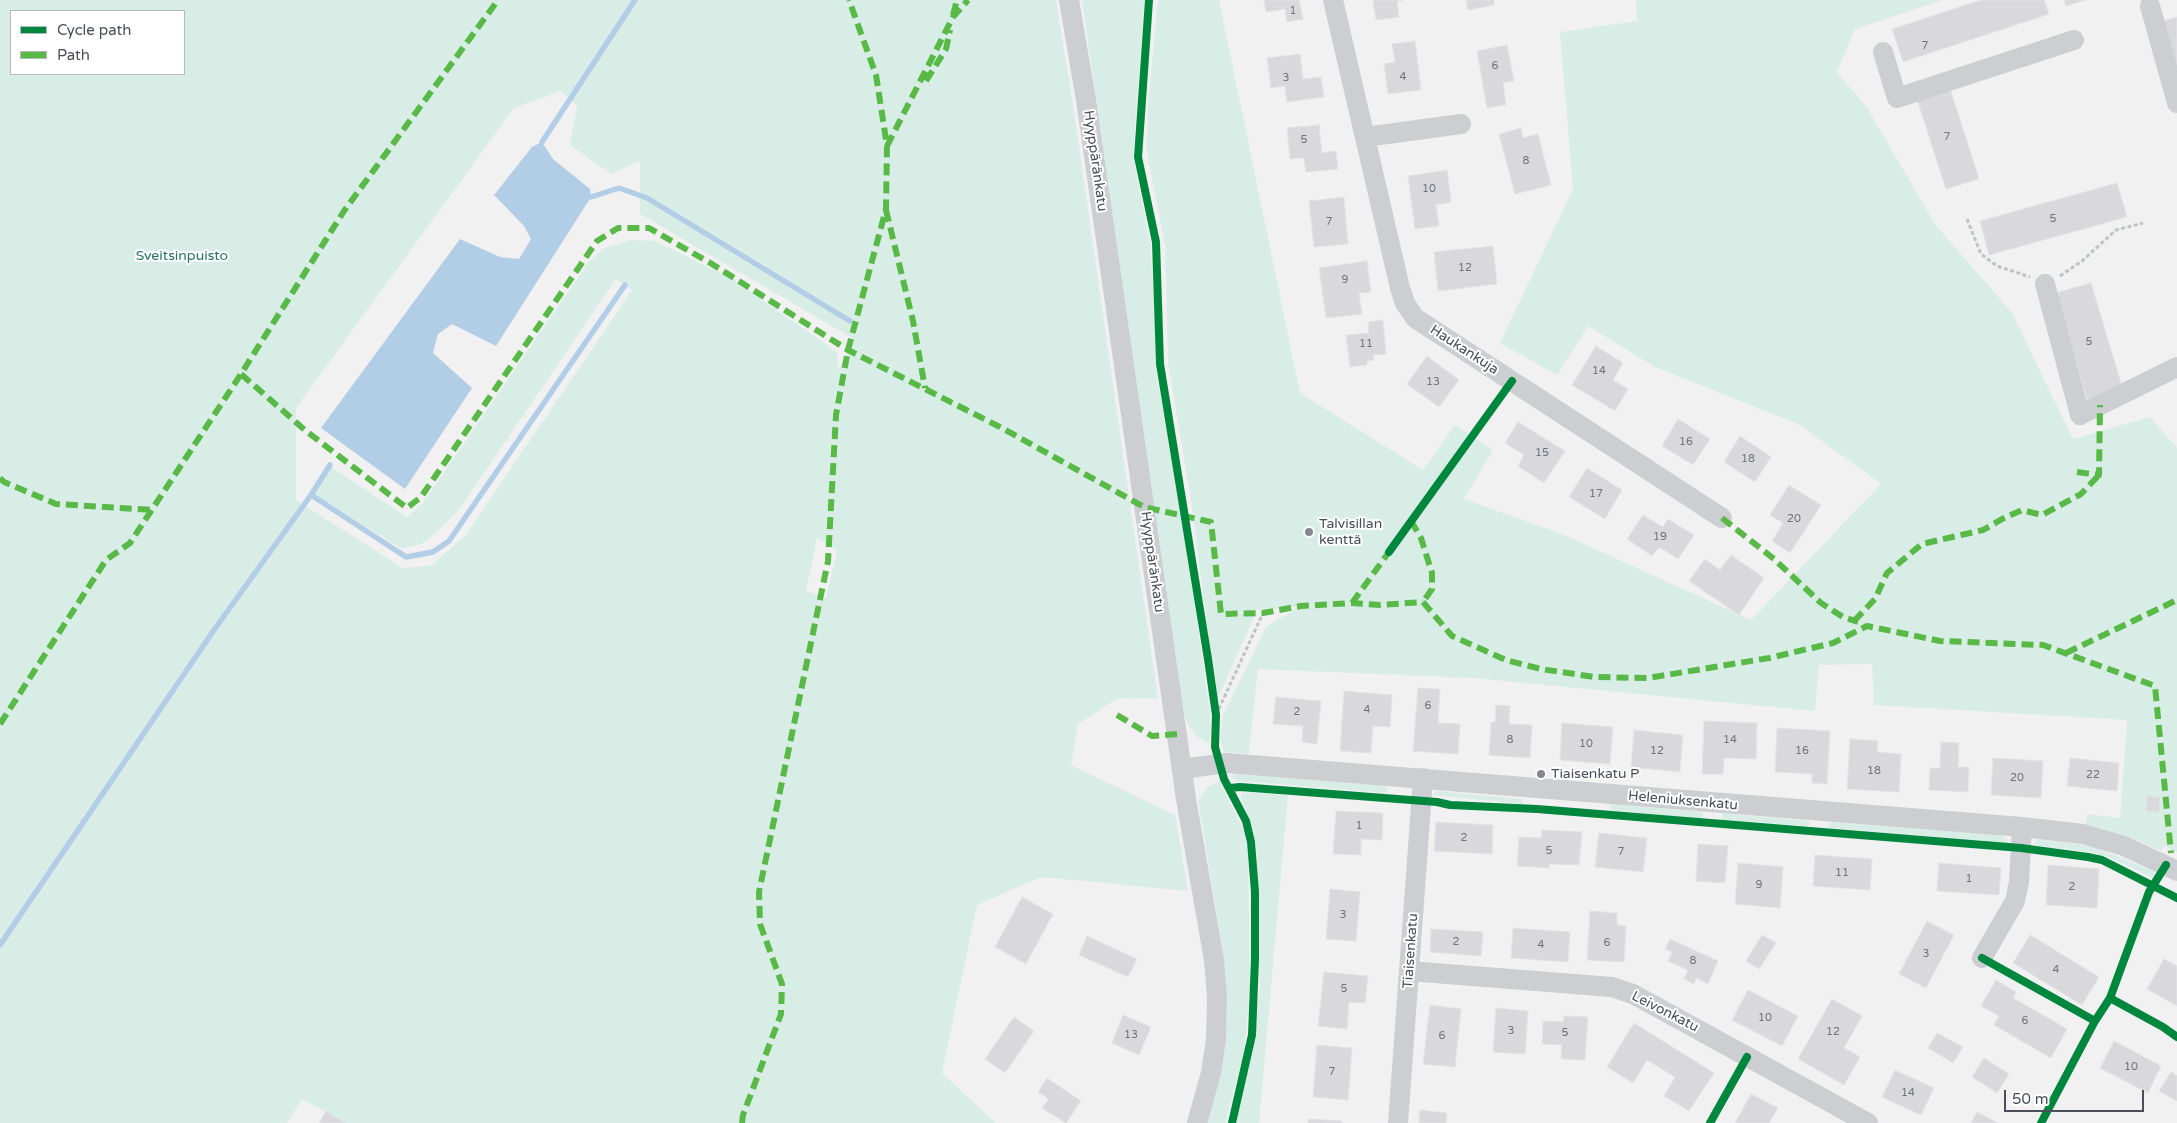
<!DOCTYPE html>
<html>
<head>
<meta charset="utf-8">
<style>
  body { margin:0 }
  #map { position:relative; width:2177px; height:1123px; overflow:hidden; background:#f2f1f1; font-family:"Varela Round",sans-serif }
  canvas { display:block }
  .legend { position:absolute; left:10px; top:10px; width:175px; height:65px; box-sizing:border-box; background:#fff; border:1px solid #b7b8bd; margin:0; padding:6px 9px; list-style:none; font-size:15px; color:#4a4e5b }
  .legend li { display:flex; align-items:center; gap:10px; height:25px }
  .legend b { width:25px; border:1px solid #b7b8bd }
  .scale { position:absolute; left:2004px; top:1090px; width:140px; height:22px; box-sizing:border-box; border:2px solid #4a4e5b; border-top:0; padding-left:6px; font-size:15px; line-height:18px; white-space:nowrap; color:#4a4e5b; -webkit-text-stroke:4px #fff; paint-order:stroke }
</style>
</head>
<body>
<div id="map">
<canvas width="2177" height="1123"></canvas>
<ul class="legend">
<li><b style="height:6px;background:#00873e"></b>Cycle path</li>
<li><b style="height:6px;background:#58b947"></b>Path</li>
</ul>
<div class="scale">50 m</div>
</div>
<script>
const ctx = document.querySelector('canvas').getContext('2d');
ctx.lineJoin = 'round';
function fillPath(path, color) { ctx.fillStyle = color; ctx.fill(path, 'evenodd'); }
const toPath = rows => new Path2D(rows.map(r => 'M' + r).join(''));
function strokePath(path, color, width, dash) { ctx.strokeStyle = color; ctx.lineWidth = width; ctx.lineCap = dash ? 'butt' : 'round'; ctx.setLineDash(dash || []); ctx.stroke(path); }
function drawText(font, color, halo, rows, align = 'center') {
  ctx.font = font + ' "Varela Round",sans-serif'; ctx.lineWidth = 4; ctx.setLineDash([]); ctx.textBaseline = 'middle'; ctx.strokeStyle = halo; ctx.fillStyle = color; for (const [text, x, y, turn = 0] of rows) {
    ctx.save(); ctx.translate(x, y); ctx.rotate((+turn || 0) * Math.PI / 180); ctx.textAlign = isNaN(turn) ? turn : align; if (halo) ctx.strokeText(text, 0, 0); ctx.fillText(text, 0, 0); ctx.restore();
  }
}
const green = toPath([
  [0,0,1056,0,1075,118,1158,699,1118,698,1078,724,1071,765,1175,815,1188,891,1041,877,977,905,942,1073,996,1123,346,1123,302,1099,287,1123,0,1123],
  [11,11,184,11,184,74,11,74],
  [561,91,577,106,570,145,611,174,640,161,640,214,854,339,838,371,837,352,732,279,656,241,631,240,604,248,588,263,423,503,407,517,331,467,314,495,402,549,423,543,436,533,459,510,616,279,632,290,465,536,432,565,403,568,296,500,296,408,514,108],
  [817,538,837,551,826,598,806,591],
  [1082,0,1144,0,1133,157,1150,243,1155,309,1155,367,1183,518,1209,707,1211,730,1209,744,1196,736,1189,726,1182,709],
  [1158,0,1219,0,1300,393,1423,470,1455,425,1493,450,1464,499,1562,534,1751,620,1881,484,1800,425,1655,367,1588,326,1557,375,1500,343,1573,189,1560,32,1637,21,1636,0,1942,0,1855,29,1837,72,1866,106,1935,224,2012,313,2073,439,2150,417,2177,448,2177,852,2164,846,2161,851,2136,840,2086,825,2087,814,2120,818,2127,720,1874,705,1872,664,1819,665,1815,711,1473,678,1258,669,1249,754,1224,752,1220,739,1223,716,1266,627,1300,606,1230,613,1256,613,1217,700,1191,501,1168,362,1165,245,1147,153,1148,106],
  [1238,774,1387,786,1387,793,1237,781,1229,776],
  [1219,781,1244,831,1248,855,1250,987,1244,1052,1225,1123,1207,1123,1224,1051,1227,1017,1226,987,1223,952,1198,800,1208,787],
  [1438,791,1522,799,1522,804,1432,795],
  [1249,792,1288,795,1259,1123,1236,1123,1255,1039,1260,983,1257,853,1253,830,1241,799,1241,794],
  [1611,804,1703,812,1703,819,1610,810],
  [1722,813,1810,821,1809,826,1722,820],
  [1830,822,2002,835,2009,843,1829,828],
  [2037,839,2092,846,2156,872,2153,878,2108,857,2090,852,2034,845]
]);
const water = toPath([
  [542,142,553,159,590,189,591,197,496,346,452,324,438,334,433,353,472,388,405,489,321,428,460,239,500,257,519,259,531,239,524,226,494,195,532,147]
]);
const stream = toPath([
  [542,142,635,0],
  [591,197,619,188,647,198,850,321],
  [311,495,406,557,433,552,449,541,625,285],
  [0,945,214,630,311,495,330,465]
]);
const building = toPath([
  [1264,0,1299,0,1303,19,1287,22,1285,9,1266,12,1264,0],
  [1373,0,1404,0,1397,1,1399,17,1376,20,1373,0],
  [1466,0,1494,0,1494,5,1468,10,1466,0],
  [1981,0,2044,0,2049,14,1903,62,1892,29,1981,0],
  [2064,0,2086,0,2066,6,2064,0],
  [2177,17,2177,70,2162,21,2177,17],
  [1415,41,1421,90,1388,94,1384,64,1395,62,1392,44,1415,41],
  [1507,45,1514,81,1503,83,1506,105,1487,108,1477,51,1507,45],
  [1300,54,1303,79,1321,77,1324,97,1287,102,1285,86,1271,88,1267,58,1300,54],
  [1949,85,1979,179,1946,189,1916,96,1949,85],
  [1319,125,1322,153,1336,151,1338,169,1306,172,1304,158,1290,159,1287,128,1319,125],
  [1521,128,1523,138,1538,134,1551,185,1515,194,1499,134,1521,128],
  [1447,170,1451,202,1436,205,1439,226,1415,229,1408,176,1447,170],
  [2117,183,2127,217,1989,255,1980,221,2117,183],
  [1344,197,1348,244,1314,247,1309,201,1344,197],
  [1493,246,1497,284,1438,291,1434,252,1493,246],
  [1367,261,1371,292,1359,293,1362,314,1326,318,1319,268,1367,261],
  [2091,283,2123,390,2087,400,2056,293,2091,283],
  [1383,320,1386,354,1373,355,1374,360,1367,361,1367,365,1350,367,1346,335,1369,333,1368,322,1383,320],
  [1596,346,1623,363,1613,380,1628,389,1615,411,1572,385,1596,346],
  [1427,356,1459,380,1439,407,1407,384,1427,356],
  [1678,419,1710,439,1693,465,1662,446,1678,419],
  [1518,422,1565,451,1544,483,1518,466,1524,455,1505,443,1518,422],
  [1740,436,1771,457,1755,482,1724,462,1740,436],
  [1587,468,1622,490,1605,519,1569,497,1587,468],
  [1789,485,1821,505,1790,553,1772,541,1783,523,1770,515,1789,485],
  [1643,515,1663,527,1668,519,1694,535,1678,559,1659,547,1652,556,1627,539,1643,515],
  [1731,555,1764,578,1739,615,1689,581,1705,559,1720,570,1731,555],
  [1418,688,1440,689,1438,723,1460,724,1458,754,1413,751,1418,688],
  [1344,691,1392,695,1390,727,1373,726,1371,753,1340,751,1344,691],
  [1276,697,1321,701,1317,744,1302,742,1303,726,1273,724,1276,697],
  [1496,705,1510,706,1509,724,1532,725,1530,758,1489,755,1491,722,1495,722,1496,705],
  [1704,721,1757,723,1756,759,1724,758,1723,774,1702,774,1704,721],
  [1562,723,1613,727,1610,764,1560,760,1562,723],
  [1777,728,1830,731,1827,784,1812,783,1812,774,1775,772,1777,728],
  [1634,730,1683,735,1680,772,1631,767,1634,730],
  [1850,739,1878,741,1877,752,1901,754,1899,792,1847,789,1850,739],
  [1941,742,1959,743,1958,767,1969,767,1968,792,1929,790,1930,768,1940,768,1941,742],
  [1993,758,2043,761,2041,798,1991,795,1993,758],
  [2070,758,2119,763,2117,791,2067,786,2070,758],
  [2147,796,2160,797,2159,812,2146,811,2147,796],
  [1336,811,1383,813,1382,840,1361,839,1361,855,1333,854,1336,811],
  [1436,822,1493,825,1492,854,1434,851,1436,822],
  [1542,830,1582,832,1579,865,1549,864,1549,868,1517,866,1519,837,1541,838,1542,830],
  [1599,833,1647,838,1643,872,1595,867,1599,833],
  [1698,844,1728,846,1725,883,1696,881,1698,844],
  [1815,855,1872,859,1870,890,1813,886,1815,855],
  [1738,863,1783,867,1780,908,1735,904,1738,863],
  [1939,863,2001,868,1999,895,1937,891,1939,863],
  [2048,865,2099,869,2097,908,2046,905,2048,865],
  [1330,889,1360,892,1356,941,1326,939,1330,889],
  [1022,897,1053,914,1026,964,995,947,1022,897],
  [1590,911,1617,913,1617,925,1626,926,1624,962,1587,960,1590,911],
  [1927,921,1954,935,1926,988,1899,974,1927,921],
  [1513,928,1570,932,1568,962,1511,958,1513,928],
  [1431,929,1483,932,1481,956,1430,952,1431,929],
  [1762,935,1776,943,1759,969,1746,961,1762,935],
  [2030,935,2099,977,2082,1005,2013,963,2030,935],
  [1087,936,1137,959,1128,977,1079,955,1087,936],
  [1670,939,1718,961,1708,984,1696,978,1694,984,1684,979,1688,970,1668,961,1672,952,1665,949,1670,939],
  [2164,959,2177,966,2177,1006,2147,989,2164,959],
  [1324,972,1368,976,1365,1003,1349,1002,1347,1029,1318,1026,1324,972],
  [1996,980,2016,992,2013,998,2067,1029,2051,1058,1994,1025,1999,1016,1981,1006,1996,980],
  [1748,990,1798,1016,1782,1046,1732,1020,1748,990],
  [1832,999,1862,1016,1844,1048,1860,1057,1844,1085,1798,1059,1832,999],
  [1430,1005,1461,1009,1455,1067,1423,1064,1430,1005],
  [1496,1008,1528,1011,1525,1054,1493,1052,1496,1008],
  [1123,1015,1151,1027,1139,1055,1112,1043,1123,1015],
  [1564,1016,1588,1017,1585,1060,1561,1059,1562,1045,1542,1044,1543,1021,1563,1022,1564,1016],
  [1014,1017,1034,1031,1005,1073,985,1059,1014,1017],
  [1634,1023,1714,1073,1689,1111,1664,1096,1675,1077,1647,1060,1633,1083,1607,1067,1634,1023],
  [1937,1033,1963,1047,1953,1063,1928,1048,1937,1033],
  [2114,1041,2161,1066,2148,1093,2100,1068,2114,1041],
  [1317,1045,1352,1048,1348,1100,1313,1097,1317,1045],
  [1984,1058,2009,1074,1997,1093,1972,1077,1984,1058],
  [1895,1070,1934,1088,1921,1115,1882,1097,1895,1070],
  [2171,1072,2177,1076,2177,1101,2159,1091,2171,1072],
  [1047,1078,1081,1101,1066,1123,1042,1108,1049,1099,1038,1092,1047,1078],
  [1751,1094,1778,1108,1769,1123,1735,1123,1751,1094],
  [1420,1110,1447,1113,1446,1123,1419,1123,1420,1110],
  [326,1111,346,1123,319,1123,326,1111],
  [1977,1112,1998,1123,1971,1123,1977,1112],
  [1308,1119,1342,1121,1341,1123,1308,1123,1308,1119]
]);
const path = toPath([
  [1967,219,1981,254,1997,266,2030,277],
  [2060,276,2082,261,2116,230,2143,223],
  [1216,715,1263,613]
]);
const minor = toPath([
  [1069,0,1086,100,1186,799,1214,960,1217,996,1216,1039,1211,1073,1197,1123],
  [1333,0,1400,288,1405,303,1415,318,1722,518],
  [2150,6,2177,103],
  [1883,52,1897,98,2074,40],
  [1365,137,1461,124],
  [2045,284,2080,415,2177,367],
  [1182,769,1226,763,2022,827,2083,834,2124,846,2177,871],
  [1982,958,2015,901,2019,882,2022,827],
  [1409,971,1612,987,1633,994,1868,1123],
  [1398,1123,1423,778]
]);
const quiet = toPath([
  [953,15,957,0],
  [926,81,946,49,950,30],
  [887,146,953,17,968,0],
  [886,210,913,321,925,388],
  [241,374,306,431,407,508,421,497,597,241,618,228,649,228,712,264,848,350,1000,427,1144,507,1211,522,1221,614,1263,613,1301,606,1352,603,1380,605,1423,602],
  [2077,472,2099,475,2100,405],
  [0,478,4,482,56,504,152,510],
  [1722,518,1774,559,1821,603,1843,617,1858,622],
  [1411,521,1421,538,1432,573,1432,589,1423,602],
  [1423,602,1452,636,1506,660,1541,669,1594,677,1648,678,1769,658,1833,643,1867,626,1940,641,2043,645,2155,686,2171,853],
  [1352,603,1389,552],
  [1854,621,1875,599,1887,573,1922,544,1983,530,2002,519,2022,510,2042,515,2081,494,2099,475],
  [2066,653,2177,600],
  [1117,715,1152,736,1177,734],
  [0,724,106,560,130,543,241,374,344,211,498,0],
  [742,1123,743,1115,781,1014,782,984,760,924,759,892,828,561,836,415,848,350,886,209,887,146,876,75,849,0]
]);
const cycleway = toPath([
  [1149,0,1138,157,1156,242,1160,364,1208,659,1216,715,1215,747,1224,779,1246,821,1251,842,1255,892,1255,959,1252,1035,1232,1123],
  [1389,552,1512,381],
  [1230,788,1240,787,1437,802,1450,805,1537,809,2021,848,2088,857,2102,860,2177,898],
  [1982,958,2095,1021],
  [2110,998,2163,1027,2177,1037],
  [1710,1123,1747,1057],
  [2041,1123,2095,1021,2110,998,2149,892,2166,865]
]);
const markers = [
  [1309,532,5,"#858790"],
  [1541,774,5,"#858790"]
];
const numberNames = [
  ["1",1293,11],
  ["7",1925,46],
  ["6",1495,66],
  ["4",1403,77],
  ["3",1286,78],
  ["7",1947,137],
  ["5",1304,140],
  ["8",1526,161],
  ["10",1429,189],
  ["5",2053,219],
  ["7",1329,222],
  ["12",1465,268],
  ["9",1345,280],
  ["5",2089,342],
  ["11",1366,344],
  ["14",1599,371],
  ["13",1433,382],
  ["16",1686,442],
  ["15",1542,453],
  ["18",1748,459],
  ["17",1596,494],
  ["20",1794,519],
  ["19",1660,537],
  ["6",1428,706],
  ["4",1367,710],
  ["2",1297,712],
  ["8",1510,740],
  ["14",1730,740],
  ["10",1586,744],
  ["12",1657,751],
  ["16",1802,751],
  ["18",1874,771],
  ["22",2093,775],
  ["20",2017,778],
  ["1",1359,826],
  ["2",1464,838],
  ["5",1549,851],
  ["7",1621,852],
  ["11",1842,873],
  ["1",1969,879],
  ["9",1759,885],
  ["2",2072,887],
  ["3",1343,915],
  ["2",1456,942],
  ["6",1607,943],
  ["4",1541,945],
  ["3",1926,954],
  ["8",1693,961],
  ["4",2056,970],
  ["5",1344,989],
  ["10",1765,1018],
  ["6",2025,1021],
  ["3",1511,1031],
  ["12",1833,1032],
  ["5",1565,1033],
  ["13",1131,1035],
  ["6",1442,1036],
  ["10",2131,1067],
  ["7",1332,1072],
  ["14",1908,1093]
];
const streetNames = [
  ["Hyyppäränkatu",1095,161,82],
  ["Haukankuja",1464,350,33],
  ["Hyyppäränkatu",1152,562,82],
  ["Heleniuksenkatu",1683,801,5],
  ["Tiaisenkatu",1411,951,-86],
  ["Leivonkatu",1665,1012,27]
];
const parkNames = [
  ["Sveitsinpuisto",182,256]
];
const poiNames = [
  ["Talvisillan",1319,524],
  ["kenttä",1319,540],
  ["Tiaisenkatu P",1551,774]
];
fillPath(green, '#d9ede7');
fillPath(water, '#b2cde6');
strokePath(stream, '#b2cde6', 5.5);
fillPath(building, '#d9d9db');
strokePath(building, '#e3e3e4', 1);
strokePath(path, '#bcc4c5', 3, [4, 2.5]);
strokePath(minor, '#cdced2', 20);
strokePath(quiet, '#58b947', 6, [12, 6]);
strokePath(cycleway, '#00873e', 8);
for (const [x, y, r, color] of markers) { const dot = new Path2D(); dot.arc(x, y, r, 0, 2 * Math.PI); ctx.fillStyle = color; ctx.fill(dot); strokePath(dot, '#fff', 2); }
drawText('11px', '#6f727c', null, numberNames);
drawText('14px', '#4a4e5b', '#fff', streetNames);
drawText('14px', '#237564', '#fff', parkNames);
drawText('14px', '#4a4e5b', '#fff', poiNames, 'left');
</script>
</body>
</html>
